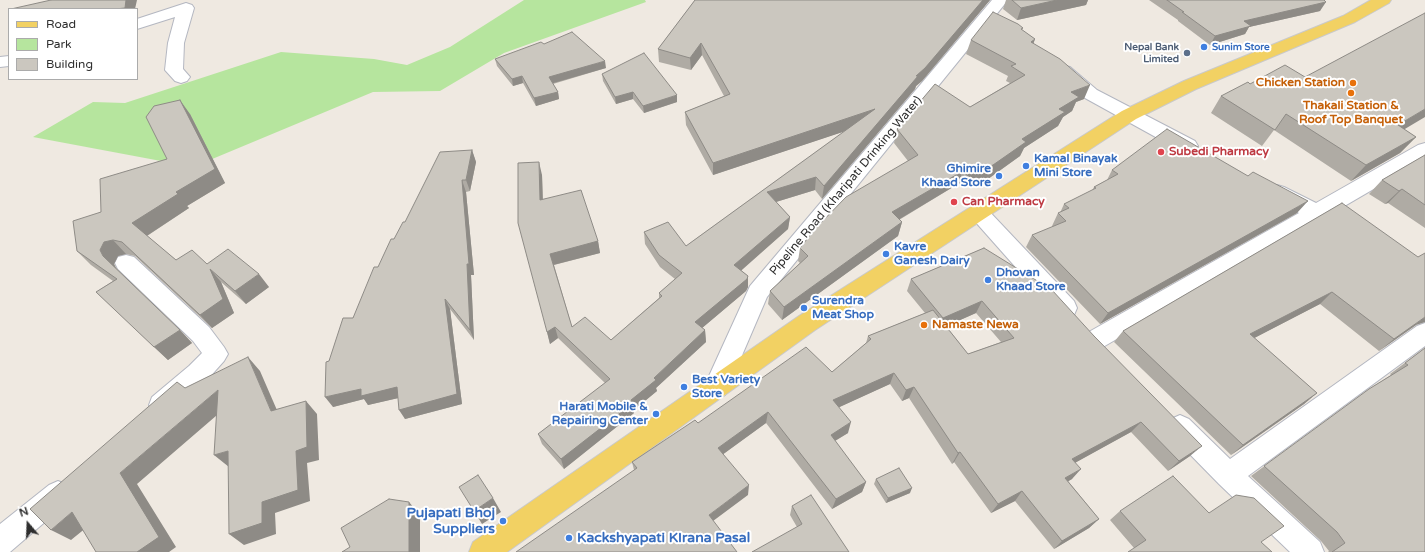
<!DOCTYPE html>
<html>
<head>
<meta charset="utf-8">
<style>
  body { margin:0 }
  #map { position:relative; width:1425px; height:552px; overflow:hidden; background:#efe9e1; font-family:"Varela Round",sans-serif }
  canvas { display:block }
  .legend { position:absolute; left:8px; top:8px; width:130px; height:72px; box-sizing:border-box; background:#fff; border:1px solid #ababab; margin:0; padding:5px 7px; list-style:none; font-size:12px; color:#2e2e2e }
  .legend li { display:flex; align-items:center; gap:8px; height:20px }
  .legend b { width:20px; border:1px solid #ababab }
  .north { position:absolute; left:8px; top:504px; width:40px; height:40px; -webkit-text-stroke:3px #fff; paint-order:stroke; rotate:341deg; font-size:11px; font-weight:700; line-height:16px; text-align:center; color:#2e2e2e }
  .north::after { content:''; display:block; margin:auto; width:14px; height:18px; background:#2e2e2e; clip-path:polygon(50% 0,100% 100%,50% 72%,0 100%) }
</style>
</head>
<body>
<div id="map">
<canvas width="1425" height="552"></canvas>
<ul class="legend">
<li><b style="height:5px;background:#f2d163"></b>Road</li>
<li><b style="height:11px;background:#b6e59e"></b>Park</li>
<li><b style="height:11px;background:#cbc7bf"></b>Building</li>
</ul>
<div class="north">N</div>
</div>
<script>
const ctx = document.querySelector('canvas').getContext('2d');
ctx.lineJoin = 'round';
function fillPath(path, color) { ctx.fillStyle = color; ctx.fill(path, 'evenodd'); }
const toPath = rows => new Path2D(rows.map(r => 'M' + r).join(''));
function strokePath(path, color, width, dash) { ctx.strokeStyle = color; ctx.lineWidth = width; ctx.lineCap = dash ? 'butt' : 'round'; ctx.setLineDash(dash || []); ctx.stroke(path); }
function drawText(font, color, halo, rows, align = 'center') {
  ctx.font = font + ' "Varela Round",sans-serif'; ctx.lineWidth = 4; ctx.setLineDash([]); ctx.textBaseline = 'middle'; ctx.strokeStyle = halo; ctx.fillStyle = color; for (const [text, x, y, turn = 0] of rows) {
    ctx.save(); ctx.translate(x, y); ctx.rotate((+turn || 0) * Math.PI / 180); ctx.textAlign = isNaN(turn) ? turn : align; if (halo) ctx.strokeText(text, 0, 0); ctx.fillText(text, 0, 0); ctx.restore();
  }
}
const green = toPath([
  [524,0,645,0,646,2,504,53,440,91,373,92,193,167,33,137,93,102,125,103,281,52,374,59,407,65,450,47]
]);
const minor = toPath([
  [992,0,1008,0,767,297,725,395,716,398,707,395,704,387,750,286,992,0],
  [186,3,192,5,194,8,184,43,183,69,190,77,187,81,181,83,175,81,165,70,168,43,175,17,137,29,137,19,186,3],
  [9,56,9,66,0,67,0,57,9,56],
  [1064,66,1070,67,1097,90,1195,141,1198,146,1195,151,1188,153,1181,151,1085,98,1055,71,1058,67,1064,66],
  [1425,143,1425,159,1103,347,1095,350,1087,347,1083,340,1087,333,1299,213,1270,197,1267,192,1270,187,1277,185,1284,187,1316,203,1418,145,1425,143],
  [979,205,986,208,1074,301,1077,308,1074,315,1066,317,1058,315,972,218,969,213,972,208,979,205],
  [126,255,134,257,209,327,224,347,228,354,224,361,207,380,170,413,161,416,152,413,149,405,152,397,189,366,202,353,193,341,118,269,115,263,118,257,126,255],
  [1425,323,1425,346,1248,476,1320,542,1324,552,1290,552,1219,484,1171,435,1167,427,1171,419,1180,415,1189,419,1230,459,1417,326,1425,323],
  [58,481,67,485,71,494,67,503,10,552,0,552,0,524,49,485,58,481]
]);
const major = toPath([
  [1371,0,1391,0,1389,3,1355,22,1196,89,1136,119,815,330,507,552,469,552,473,542,799,316,1122,111,1184,81,1343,16,1371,0]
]);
const wall = toPath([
  [695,0,990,0,922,81,916,86,915,89,822,199,815,190,776,202,790,217,788,229,741,270,748,276,748,287,746,291,702,328,705,330,706,342,656,388,657,391,634,410,634,413,564,469,542,444,538,434,605,383,558,338,550,344,547,332,518,163,542,175,543,199,598,241,600,253,554,265,572,327,611,340,659,298,659,293,675,279,660,267,645,244,644,232,686,246,845,131,713,175,686,125,685,112,724,96,702,55,691,70,659,62,658,49],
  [1006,0,1088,0,1086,5,1017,20,1003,9],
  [1149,0,1324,0,1320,11,1249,27,1245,34,1210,45,1178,21,1178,20],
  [1023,28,1022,30,1035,39,1033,44,1084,99,1076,102,1072,111,1063,117,1058,126,1024,148,1020,156,988,179,962,188,958,184,899,220,902,222,898,236,782,320,768,304,770,291,800,263,798,261,800,248,908,161,894,143,897,129,970,107,1010,83,1006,81,1008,76,966,54,971,40],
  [544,44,606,68,553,84,558,92,559,99,536,106,523,83,513,86,497,66,495,59],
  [602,74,677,102,644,113,633,99,616,104,603,81],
  [1250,84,1404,129,1416,137,1400,153,1351,181,1274,130,1262,146,1211,113,1221,96],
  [190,114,225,183,187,206,189,208,147,236,176,260,207,264,269,287,246,304,221,282,234,313,212,328,135,256,126,254,118,256,114,264,116,268,180,330,192,343,168,360,96,292,113,281,91,265,77,251,101,212,167,159],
  [472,150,476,162,470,191,466,192,474,275,471,275,474,340,450,309,462,404,405,419,398,398,368,405,364,399,333,407,329,361,353,318,378,267,394,239,405,222],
  [1425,155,1425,228,1388,203,1385,204,1369,194,1382,180],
  [1112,170,1297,213,1100,324,1026,247,1032,235,1053,227,1052,226,1058,213,1060,213,1064,204,1092,191,1094,187,1107,180],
  [1342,203,1416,325,1379,351,1320,304,1254,338,1317,393,1304,404,1231,455,1114,342,1123,331],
  [984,248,1190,456,1168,471,1131,432,1076,462,1072,479,1068,481,1099,519,1089,528,1054,549,1015,501,991,513,954,462,952,464,909,398,902,401,890,384,839,407,848,433,835,441,866,482,862,492,832,509,766,423,723,454,748,495,634,470,632,462,698,423,832,372,866,343,868,336,925,313,907,291,911,279],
  [976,313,1001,342,968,354,946,326],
  [1425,348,1425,552,1328,552,1329,551,1321,541,1251,476,1369,389,1391,375,1390,374],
  [876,479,910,493,886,503,874,484],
  [792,506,849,552,797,527,790,515],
  [1120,511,1209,513,1261,542,1134,548,1110,520]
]);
const shadedWall = toPath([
  [126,0,137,0,135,9,115,9],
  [983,0,990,0,922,81,916,86,915,89,822,199,824,186,916,76],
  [1057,0,1088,0,1086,5,1017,20,1021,8],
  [1326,2,1320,11,1249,27,1245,34,1210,45,1215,36,1244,21],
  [1035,39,1030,53,1031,42],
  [701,43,702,55,691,70,690,58],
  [605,61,606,68,550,84,549,77],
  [522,76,523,83,513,86,512,79],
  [1090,85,1084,99,1076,102,1072,111,1063,117,1058,126,1024,148,1020,156,988,179,962,188,967,175,1022,139,1059,109,1071,92],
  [558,92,559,99,536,106,534,98],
  [633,92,633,99,616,104,615,97],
  [677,95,677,102,644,113,643,106],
  [180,100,190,114,225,183,187,206,189,208,145,237,132,223,176,192],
  [875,109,873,122,713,175,713,163],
  [1425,109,1425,117,1383,142,1398,125],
  [1416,137,1400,153,1351,181,1366,165],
  [472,150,476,162,470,191,466,180],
  [539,162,542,175,543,212,540,200],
  [963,171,958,184,888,226,892,212],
  [816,177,815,190,766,205,767,192],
  [462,180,466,192,474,275,471,275,474,340,470,330],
  [1402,189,1388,203,1385,204,1399,191],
  [1308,201,1297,213,1100,324,1108,313],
  [790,217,788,229,734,277,734,265],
  [902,222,898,236,782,320,784,307],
  [113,240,126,254,118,256,114,264,117,270,103,256,100,250,104,242],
  [598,241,600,253,553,265,550,254],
  [210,269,221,282,234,313,212,328,200,315],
  [259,274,269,287,246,304,235,291],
  [748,276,748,287,746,291,695,334,695,322],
  [1332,292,1320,304,1239,346,1250,334],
  [445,299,450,309,462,404,405,419,399,410],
  [982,301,976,313,938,330,943,318],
  [1425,317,1425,322,1416,325,1379,351,1394,339],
  [555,327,558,338,550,344,547,332],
  [180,330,192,343,168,360,154,347],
  [705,330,706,342,656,388,657,391,634,410,634,413,564,469,561,459,631,400],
  [248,357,260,371,283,424,271,411],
  [894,373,890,384,831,411,833,400],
  [397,387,403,397,368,405,364,399,333,407,325,397,361,389],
  [914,387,909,398,902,401,906,390],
  [218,390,231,403,137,484,176,547,169,552,137,552,120,473],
  [1317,393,1304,404,1231,455,1243,445],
  [306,401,317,414,319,460,307,463,310,501,275,513,276,534,244,545,229,534,262,502,296,451],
  [768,412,766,423,718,458,718,448],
  [851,422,848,433,828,445,831,435],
  [1141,422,1131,432,1064,469,1072,459],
  [1202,446,1190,456,1168,471,1179,461],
  [228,451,229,467,214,455],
  [960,452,954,462,952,464,958,453],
  [1081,469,1072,479,1057,488,1065,478],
  [866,482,862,492,832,509,836,499],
  [749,485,748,495,709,524,709,515],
  [912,488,910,493,886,503,888,498],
  [1022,491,1015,501,991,513,998,504],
  [493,498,501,512,482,524,474,511],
  [409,502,420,515,420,552,409,552],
  [72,512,92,523,71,540,51,530],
  [1099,519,1089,528,1054,549,1062,541]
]);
const building = toPath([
  [51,0,126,0,125,8,115,9,11,9,51,0],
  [695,0,983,0,925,68,916,76,918,76,824,186,816,177,767,192,790,217,734,265,748,276,747,279,695,322,705,330,654,378,656,380,631,400,633,403,561,459,538,434,610,379,555,327,547,332,518,223,518,163,539,162,540,200,581,190,598,241,550,254,572,327,585,317,611,340,662,296,659,293,682,273,659,255,644,232,668,222,686,246,875,109,713,163,685,112,730,94,701,43,690,58,658,49,695,0],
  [1012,0,1057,0,1021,8,1012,0],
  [1167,0,1324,0,1326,2,1244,21,1251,26,1215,36,1182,12,1184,12,1167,0],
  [993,12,1018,24,1023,28,1021,29,1035,39,1031,42,1060,59,1090,85,1071,92,1079,97,1059,109,1065,112,1022,139,1026,142,993,165,967,175,963,171,892,212,902,222,784,307,770,291,808,256,800,248,814,230,846,197,918,155,897,129,935,84,970,107,1025,75,1011,66,1016,64,971,40,993,12],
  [1425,13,1425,109,1398,125,1416,137,1366,165,1286,114,1275,130,1221,96,1248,82,1250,84,1285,65,1305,77,1425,13],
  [572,32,605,61,549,77,558,92,534,98,522,76,512,79,495,59,541,42,544,44,572,32],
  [644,53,677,95,643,106,633,92,615,97,602,74,644,53],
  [180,100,215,169,176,192,178,194,132,223,176,260,192,250,207,264,228,249,259,274,235,291,210,269,223,299,200,315,122,242,113,240,104,242,100,250,103,256,180,330,154,347,96,292,117,279,77,251,73,221,101,212,100,179,167,159,146,117,154,106,180,100],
  [1167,129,1248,176,1253,172,1308,201,1108,313,1032,235,1066,221,1058,213,1069,208,1064,204,1096,188,1094,187,1118,174,1112,170,1167,129],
  [472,150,466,180,462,180,469,264,467,264,470,330,445,299,457,394,399,410,397,387,361,396,361,389,325,397,326,362,329,361,343,318,353,318,374,267,378,267,391,239,394,239,403,222,405,222,440,152,472,150],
  [1425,155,1425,205,1402,189,1399,191,1382,180,1425,155],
  [1342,203,1418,257,1425,253,1425,317,1394,339,1332,292,1250,334,1317,393,1243,445,1123,331,1342,203],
  [984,248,1052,290,1094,336,1202,446,1179,461,1141,422,1072,459,1081,469,1065,478,1099,519,1062,541,1022,491,998,504,960,452,958,453,914,387,906,390,894,373,833,400,851,422,831,435,866,482,836,499,768,412,718,448,749,485,709,515,737,552,516,552,637,468,632,462,695,420,698,423,806,347,832,372,871,339,868,336,933,310,968,354,1014,338,982,301,943,318,911,279,984,248],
  [1425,348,1425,552,1332,552,1345,543,1337,532,1264,466,1369,389,1408,365,1405,363,1425,348],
  [248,357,271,411,306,401,307,447,296,451,298,490,262,502,262,523,229,534,228,451,214,455,218,390,120,473,159,537,137,552,96,552,72,512,51,530,30,509,177,382,185,388,248,357],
  [899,468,912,488,888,498,876,479,899,468],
  [478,475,493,498,474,511,459,487,478,475],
  [1173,476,1209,513,1236,495,1254,498,1284,526,1261,542,1272,552,1128,552,1146,540,1120,511,1173,476],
  [811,495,849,552,752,552,802,524,792,506,811,495],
  [389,499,409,502,409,552,342,552,350,547,341,528,389,499]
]);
const markers = [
  [1204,47,4,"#3f7fe0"],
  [1187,53,4,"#5c6f8a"],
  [1353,83,4,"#e8710a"],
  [1351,93,4,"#e8710a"],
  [1161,152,4,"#e0444e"],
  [1026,166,4,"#3f7fe0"],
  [999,176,4,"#3f7fe0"],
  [954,202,4,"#e0444e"],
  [886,254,4,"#3f7fe0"],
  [988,280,4,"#3f7fe0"],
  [804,308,4,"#3f7fe0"],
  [924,325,4,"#e8710a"],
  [684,387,4,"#3f7fe0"],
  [656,414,4,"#3f7fe0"],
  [503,521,4,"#3f7fe0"],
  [569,538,4,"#3f7fe0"]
];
const farServicenames = [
  ["Nepal Bank",1179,47],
  ["Limited",1179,59]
];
const farShopnames = [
  ["Sunim Store",1212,47]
];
const foodNames = [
  ["Chicken Station",1345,83],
  ["Thakali Station &",1351,106,"center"],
  ["Roof Top Banquet",1351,120,"center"],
  ["Namaste Newa",932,325,"left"]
];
const healthNames = [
  ["Subedi Pharmacy",1169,152],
  ["Can Pharmacy",962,202]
];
const shopNames = [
  ["Kamal Binayak",1034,159],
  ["Mini Store",1034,173],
  ["Ghimire",991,169,"right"],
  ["Khaad Store",991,183,"right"],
  ["Kavre",894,247],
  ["Ganesh Dairy",894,261],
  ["Dhovan",996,273],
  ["Khaad Store",996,287],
  ["Surendra",812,301],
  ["Meat Shop",812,315],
  ["Best Variety",692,380],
  ["Store",692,394],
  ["Harati Mobile &",648,407,"right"],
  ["Repairing Center",648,421,"right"]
];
const streetNames = [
  ["Pipeline Road (Kharipati Drinking Water)",846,186,-50]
];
const nearShopnames = [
  ["Pujapati Bhoj",495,513],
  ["Suppliers",495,529],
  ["Kackshyapati KIrana Pasal",577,538,"left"]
];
fillPath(green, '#b6e59e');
strokePath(minor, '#b4b7c1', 2);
strokePath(major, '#c9c9c9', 2);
fillPath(minor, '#fff');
fillPath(major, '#f2d163');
fillPath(wall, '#afaba4');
fillPath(shadedWall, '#8e8b86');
fillPath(building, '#cbc7bf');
strokePath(building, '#8e8b86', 1);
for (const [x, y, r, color] of markers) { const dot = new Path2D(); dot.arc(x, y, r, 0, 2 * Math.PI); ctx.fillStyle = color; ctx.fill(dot); strokePath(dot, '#fff', 1.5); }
drawText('bold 10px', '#4e5e75', '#fff', farServicenames, 'right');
drawText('bold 10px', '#366cbe', '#fff', farShopnames, 'left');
drawText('bold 12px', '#c56008', '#fff', foodNames, 'right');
drawText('bold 12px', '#be3a42', '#fff', healthNames, 'left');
drawText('bold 12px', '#366cbe', '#fff', shopNames, 'left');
drawText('12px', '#2e2e2e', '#fff', streetNames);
drawText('bold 14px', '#366cbe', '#fff', nearShopnames, 'right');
</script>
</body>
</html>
